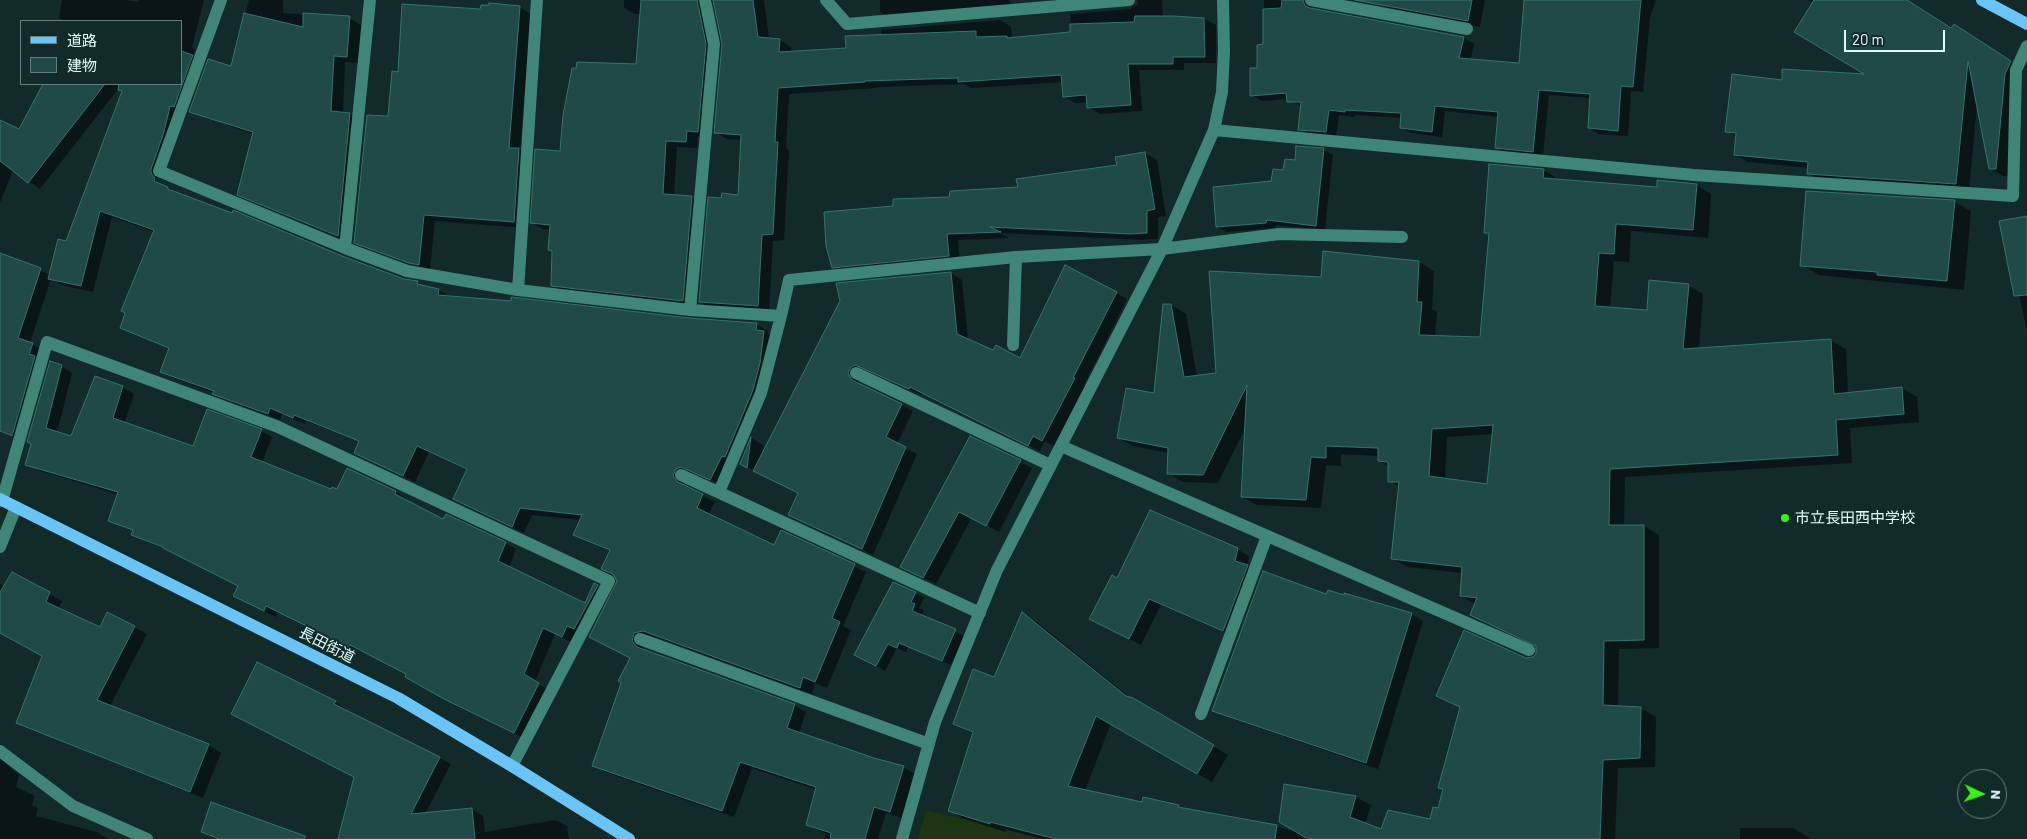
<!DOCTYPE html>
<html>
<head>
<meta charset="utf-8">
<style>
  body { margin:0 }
  #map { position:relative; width:2027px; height:839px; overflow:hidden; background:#122a28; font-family:Barlow,"Noto Sans JP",sans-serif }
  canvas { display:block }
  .legend { position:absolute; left:20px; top:20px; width:162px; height:65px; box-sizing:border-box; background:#122a28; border:1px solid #637e7b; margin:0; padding:6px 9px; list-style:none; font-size:15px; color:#ddfdf8 }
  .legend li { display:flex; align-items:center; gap:10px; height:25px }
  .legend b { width:25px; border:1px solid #637e7b }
  .north { position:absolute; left:1957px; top:769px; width:50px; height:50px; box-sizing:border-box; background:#122a28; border:1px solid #637e7b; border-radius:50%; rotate:93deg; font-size:14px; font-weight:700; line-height:20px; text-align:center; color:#ddfdf8 }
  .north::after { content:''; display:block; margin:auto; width:18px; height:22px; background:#37f412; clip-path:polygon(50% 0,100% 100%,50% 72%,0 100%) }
  .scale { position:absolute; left:1844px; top:30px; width:101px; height:22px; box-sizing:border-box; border:2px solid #ddfdf8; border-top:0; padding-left:6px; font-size:15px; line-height:18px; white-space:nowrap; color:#ddfdf8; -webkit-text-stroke:4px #122a28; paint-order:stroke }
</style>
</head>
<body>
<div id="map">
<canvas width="2027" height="839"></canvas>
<ul class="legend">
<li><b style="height:6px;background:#69c4f8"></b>道路</li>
<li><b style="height:14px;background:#1f4a47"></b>建物</li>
</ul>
<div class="north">N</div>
<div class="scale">20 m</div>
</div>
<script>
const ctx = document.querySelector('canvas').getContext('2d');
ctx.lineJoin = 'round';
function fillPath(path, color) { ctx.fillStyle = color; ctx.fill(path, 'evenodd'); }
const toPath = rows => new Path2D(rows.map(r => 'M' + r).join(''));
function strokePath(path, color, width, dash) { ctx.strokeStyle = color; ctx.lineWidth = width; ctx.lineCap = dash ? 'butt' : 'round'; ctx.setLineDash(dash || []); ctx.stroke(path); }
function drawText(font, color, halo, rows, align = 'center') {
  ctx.font = font + ' Barlow,"Noto Sans JP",sans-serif'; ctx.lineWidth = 4; ctx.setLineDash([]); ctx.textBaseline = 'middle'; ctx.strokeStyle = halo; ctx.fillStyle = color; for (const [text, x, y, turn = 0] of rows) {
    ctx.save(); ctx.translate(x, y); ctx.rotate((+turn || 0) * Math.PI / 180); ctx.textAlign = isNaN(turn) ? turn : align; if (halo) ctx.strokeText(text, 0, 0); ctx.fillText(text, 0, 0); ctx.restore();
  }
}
const green = toPath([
  [926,810,1041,839,918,839]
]);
const shadow = toPath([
  [62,0,127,0,139,2,139,0,204,0,192,47,195,49,193,56,204,62,156,180,179,194,404,280,417,282,426,288,439,290,450,297,689,319,756,324,768,331,768,334,776,339,723,485,694,473,688,475,684,484,688,489,715,502,708,515,774,547,782,532,866,572,843,626,851,630,827,688,815,683,812,694,656,637,647,639,643,648,646,651,794,705,806,712,799,734,873,759,903,767,915,774,902,818,886,813,878,839,824,839,826,834,807,825,817,790,752,768,734,817,605,772,594,765,632,658,618,581,611,552,575,535,581,520,532,515,524,533,466,506,454,499,468,470,429,452,415,482,355,453,360,442,306,421,305,424,282,414,280,420,226,400,214,393,174,378,162,372,170,349,121,327,154,232,112,217,93,292,61,285,51,279,30,343,44,351,24,441,0,432,0,255,40,270,50,275,67,242,126,84,181,84,181,21,65,21,59,18],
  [249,0,283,0,283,13,349,18,361,25,359,63,345,62,343,114,350,114,362,121,350,242,251,201,239,194,254,134,229,126,217,120],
  [624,0,712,0,709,137,698,137,697,148,677,147,674,196,692,197,703,204,694,307,563,292,552,285,554,252,549,250,551,230,543,229,532,223,562,152,638,66,642,14,635,14,624,8],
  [715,0,764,0,769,39,780,40,791,47,791,52,847,49,881,35,881,30,1000,20,1011,27,1012,39,1072,33,1070,14,1130,9,1138,4,1137,0,1162,0,1163,18,1204,19,1216,25,1216,63,1184,63,1184,70,1139,70,1142,111,1100,114,1088,107,1088,102,1075,103,1064,96,1063,82,971,88,964,84,876,87,876,88,789,94,786,148,789,150,784,240,773,241,769,312,712,308,700,302,722,200,739,196,742,140,727,139,715,132,723,43],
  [880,0,1010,0,1011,9,892,19,880,12],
  [1264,0,1312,0,1307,56,1357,18,1464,38,1474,44,1470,62,1520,64,1535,0,1656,0,1650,17,1643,92,1631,91,1628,136,1599,134,1589,128,1591,98,1549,95,1543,157,1506,153,1496,147,1499,117,1445,111,1442,137,1411,133,1401,128,1402,118,1355,115,1355,117,1339,115,1336,137,1309,135,1299,129,1302,107,1291,101,1292,99,1262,101,1252,95,1264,45],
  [1380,0,1485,0,1480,27,1391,10,1379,3],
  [1808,0,1905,0,1952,29,1955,25,1967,33,2023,70,2018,82,2009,176,2003,176,1990,168,1977,105,1969,191,1822,181,1809,174,1809,168,1748,162,1735,154,1737,137,1727,131,1783,81,1869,75,1813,3],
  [519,7,531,14,520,150,530,156,525,228,435,221,430,270,415,266,415,264,365,245,365,248,355,242,389,118,399,73,482,10],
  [45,84,122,84,40,189,13,170,0,203,0,122,20,130],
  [1297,147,1324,150,1333,155,1325,230,1276,225,1275,228,1227,232,1217,227,1296,161],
  [1145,153,1157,160,1166,216,1158,217,1158,239,1143,240,999,233,1009,238,958,240,960,262,844,273,833,267,895,207,1019,188,1118,166],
  [1544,170,1559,180,1658,188,1696,185,1711,194,1708,238,1631,231,1629,262,1614,261,1610,309,1648,311,1688,285,1703,294,1699,349,1830,340,1846,349,1848,394,1902,388,1917,397,1919,422,1850,428,1852,463,1625,477,1624,526,1644,526,1659,535,1659,648,1619,649,1618,707,1640,708,1656,717,1655,767,1618,768,1615,839,1042,839,1006,829,1005,832,965,819,949,810,974,734,955,724,995,678,1023,614,1037,622,1133,700,1228,755,1212,782,1111,723,1085,791,1143,803,1178,806,1186,810,1296,831,1285,786,1356,797,1371,805,1365,824,1381,830,1431,820,1439,810,1444,790,1440,787,1461,708,1438,696,1526,659,1534,658,1539,649,1535,645,1487,624,1472,615,1476,605,1461,596,1463,573,1408,567,1392,558,1400,487,1390,481,1390,467,1379,461,1379,456,1341,454,1341,466,1326,465,1321,508,1257,505,1242,497,1246,427,1218,483,1183,482,1168,473,1169,453,1133,446,1118,438,1155,395,1171,305,1186,314,1197,377,1217,375,1322,278,1419,262,1434,271,1432,309,1437,312,1435,336,1481,338,1490,235,1486,232],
  [1494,434,1488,485,1445,479,1447,437],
  [1954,202,1971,211,1964,290,1819,275,1802,265],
  [2027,217,2027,331,2014,270],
  [951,273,962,280,968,340,1020,360,1116,293,1127,299,1084,385,1086,386,1054,446,1045,441,1040,451,922,392,921,395,872,371,862,373,859,381,862,386,913,411,897,444,917,454,873,555,790,515,800,494,741,464,752,438,763,445,761,456,842,301],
  [61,366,72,373,57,433,71,438,122,387,134,394,124,424,194,448,261,431,272,437,262,463,332,490,396,492,407,499,406,501,444,521,505,543,516,549,509,568,585,605,595,585,608,592,573,643,555,634,535,682,549,690,526,739,457,705,406,677,408,674,362,650,361,652,278,611,276,617,246,602,239,586,167,549,144,541,133,535,134,531,110,520,119,495,38,470,27,464],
  [970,438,1032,468,999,532,972,517,936,584,902,567],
  [1237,549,1249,556,1247,566,1259,573,1235,637,1161,605,1141,645,1103,626,1118,580],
  [12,573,62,601,58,609,101,629,134,627,147,634,110,706,209,745,221,753,203,798,30,729,18,722,44,656,0,632,0,584,5,586],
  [915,593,924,598,919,608,924,610,921,616,964,636,951,665,908,647,906,652,897,648,885,671,856,654],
  [1345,595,1412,614,1423,621,1378,769,1225,716,1213,710,1327,596,1344,597],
  [335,702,346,709,345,711,451,764,425,814,472,809,483,816,485,832,555,820,567,826,569,839,339,839,355,777,244,720],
  [0,753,5,756,5,763,19,775,16,787,35,796,32,805,38,808,36,816,97,832,109,839,0,839],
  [1740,828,1793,828,1812,839,1740,839]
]);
const building = toPath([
  [641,0,697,0,706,44,698,132,687,131,686,142,666,141,663,194,692,196,683,301,551,286,552,251,548,250,550,225,530,223,535,149,560,151,563,115,572,68,576,68,577,62,636,64,641,0],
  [713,0,753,0,758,37,780,39,779,52,846,48,845,36,976,31,976,37,1007,36,1007,38,1070,32,1070,24,1134,22,1135,16,1173,16,1204,18,1205,57,1173,57,1173,64,1128,64,1131,105,1087,108,1086,95,1063,97,1061,75,958,82,958,78,865,81,865,82,778,88,775,142,778,142,773,234,762,235,758,306,699,302,708,197,721,198,722,193,738,195,741,135,714,133,722,44,713,0],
  [1282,0,1303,0,1305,6,1310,8,1464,37,1459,58,1519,63,1524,0,1641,0,1633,87,1621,86,1618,131,1588,128,1590,94,1539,90,1533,152,1495,148,1498,112,1435,106,1432,132,1400,128,1401,113,1345,110,1345,112,1329,110,1326,132,1298,130,1301,102,1287,102,1286,93,1250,96,1250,68,1257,68,1257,45,1263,44,1263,9,1281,8,1282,0],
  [1355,0,1472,0,1468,21,1355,0],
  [1814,0,1907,0,1951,28,1954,24,2011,61,2005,74,1996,169,1989,169,1968,61,1956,184,1807,174,1808,162,1734,155,1736,133,1725,132,1732,74,1782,80,1782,69,1864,74,1794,32,1814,0],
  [489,3,520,6,509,148,519,148,514,222,424,215,419,265,409,263,354,243,367,115,388,116,392,71,398,72,402,4,480,9,481,5,489,5,489,3],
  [244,13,303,27,303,13,350,16,347,57,334,56,331,111,350,113,338,236,237,195,253,132,189,112,208,59,231,66,244,13],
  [181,51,193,55,174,107,170,106,164,132,151,169,151,173,155,178,154,181,168,187,168,189,232,213,233,210,342,256,404,279,418,281,417,284,439,289,438,295,511,301,511,297,689,318,757,323,756,330,764,331,760,363,753,390,725,457,722,456,710,480,681,467,676,469,673,476,678,482,703,494,697,508,774,545,781,530,855,564,832,618,840,622,815,682,803,677,800,688,643,631,634,633,632,641,637,647,795,704,787,728,874,758,904,766,890,812,874,807,865,839,830,839,831,833,806,825,816,787,740,762,722,811,592,766,621,683,618,681,630,658,589,637,617,581,613,574,601,569,610,550,573,535,582,515,520,508,512,527,453,499,467,469,417,446,403,476,354,453,359,441,294,415,293,418,270,408,268,414,212,394,214,391,160,372,169,348,120,328,125,313,121,311,154,230,100,211,81,286,48,279,58,239,66,241,122,91,118,90,119,84,181,84,181,51],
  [43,84,105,84,28,183,0,161,0,120,19,129,43,84],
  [1296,146,1324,148,1316,226,1267,220,1266,223,1216,227,1213,187,1271,181,1273,169,1283,170,1285,159,1295,160,1296,146],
  [1145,152,1155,209,1147,211,1147,233,1130,234,990,227,1001,232,947,234,949,256,832,268,826,246,824,212,893,206,893,199,949,197,950,191,1018,187,1016,179,1117,165,1115,157,1145,152],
  [1489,164,1544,169,1543,178,1657,187,1657,180,1697,184,1693,230,1616,224,1614,254,1599,253,1595,306,1647,310,1649,280,1689,284,1683,349,1831,339,1834,394,1902,387,1904,414,1836,420,1838,455,1610,469,1609,525,1644,525,1644,640,1604,641,1603,705,1641,707,1640,758,1603,760,1600,839,1308,839,1279,822,1284,784,1356,796,1350,817,1381,829,1388,810,1430,819,1433,807,1438,808,1443,789,1438,788,1460,707,1436,696,1464,630,1526,658,1533,657,1536,654,1536,646,1470,615,1477,598,1460,596,1462,567,1391,559,1399,482,1388,482,1388,462,1378,461,1378,448,1326,446,1326,458,1311,457,1306,500,1241,497,1247,385,1203,475,1167,474,1168,448,1117,438,1126,388,1154,393,1163,304,1171,304,1184,377,1216,373,1209,271,1321,277,1323,251,1419,261,1417,302,1422,302,1419,335,1480,337,1489,233,1484,233,1489,164],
  [1493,425,1487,484,1429,476,1432,429,1493,425],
  [1806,191,1955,200,1947,281,1877,275,1877,272,1800,266,1806,191],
  [2027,216,2027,295,2014,296,1999,221,2027,216],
  [0,253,41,268,18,338,33,343,29,354,35,356,12,436,0,431,0,253],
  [1065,265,1117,292,1073,378,1075,378,1042,441,1033,436,1028,446,910,387,909,389,855,365,851,367,848,373,852,380,902,404,886,437,906,447,862,549,788,515,798,493,753,471,840,301,836,283,951,272,957,334,993,350,996,345,1020,358,1065,265],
  [50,361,62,365,46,428,71,436,95,376,123,386,113,418,193,446,207,409,262,429,251,457,331,489,332,487,337,489,347,468,396,491,395,494,443,519,446,514,506,542,498,561,585,603,594,583,598,585,574,629,567,626,562,637,543,628,524,674,539,683,514,733,444,699,405,677,406,674,350,645,349,647,266,606,264,611,233,596,238,586,163,548,163,547,131,535,133,530,108,521,118,492,25,465,31,444,27,442,50,361],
  [970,436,1021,460,986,526,959,512,923,578,900,567,970,436],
  [751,437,747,468,740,464,751,437],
  [1150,510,1238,548,1235,561,1248,565,1223,631,1149,599,1129,639,1089,619,1112,575,1117,578,1150,510],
  [1263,571,1326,594,1328,590,1344,595,1344,593,1412,613,1366,763,1212,711,1263,571],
  [12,572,50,592,46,602,100,627,107,612,135,626,97,700,209,744,190,792,16,723,42,656,0,633,0,592,12,572],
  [893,582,916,592,911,602,915,604,912,611,956,629,942,661,899,643,897,648,888,644,876,666,854,655,893,582],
  [1022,612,1126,696,1133,698,1214,745,1197,774,1096,716,1068,786,1142,802,1143,797,1179,805,1178,807,1277,825,1275,839,1056,839,990,822,990,824,948,811,973,732,953,724,973,669,994,677,1022,612],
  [257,662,336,701,334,704,440,757,411,814,472,808,475,839,338,839,354,777,231,714,257,662],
  [211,802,305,836,305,839,220,839,201,832,211,802]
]);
const minor = toPath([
  [221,0,159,171,345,248,407,271,518,290,690,310,781,316,761,393,719,492],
  [826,0,847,24,1129,0],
  [1311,0,1467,29],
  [1214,130,1694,175,2013,196,2016,70,2027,46],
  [345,248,370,0],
  [518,290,537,0],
  [690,310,714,44,705,0],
  [781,316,789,280,1016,257,1162,249,1279,234,1402,237],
  [1013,345,1016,257],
  [856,373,1050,465],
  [1061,446,1529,650],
  [681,475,980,613],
  [2,501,47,342,276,426,609,581,512,766],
  [0,547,16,507],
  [640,639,929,744],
  [1201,714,1267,536],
  [0,751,73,806,147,839],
  [902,839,935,722,997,570,1162,249,1214,130,1222,92,1224,51,1223,0]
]);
const major = toPath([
  [1982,0,2027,24],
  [0,499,398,698,512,766,629,839]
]);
const markers = [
  [1785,518,5,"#37f412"]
];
const poiNames = [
  ["市立長田西中学校",1795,518]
];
const streetNames = [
  ["長田街道",327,645,27]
];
fillPath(green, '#1e3415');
fillPath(shadow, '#0007');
fillPath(building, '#1f4a47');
strokePath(building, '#327570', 1);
strokePath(minor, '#408676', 12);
strokePath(major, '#69c4f8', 12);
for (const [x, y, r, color] of markers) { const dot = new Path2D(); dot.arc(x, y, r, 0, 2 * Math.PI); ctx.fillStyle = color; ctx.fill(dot); strokePath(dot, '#122a28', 2); }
drawText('15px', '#ddfdf8', '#122a28', poiNames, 'left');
drawText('15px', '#ddfdf8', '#122a28', streetNames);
</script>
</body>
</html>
